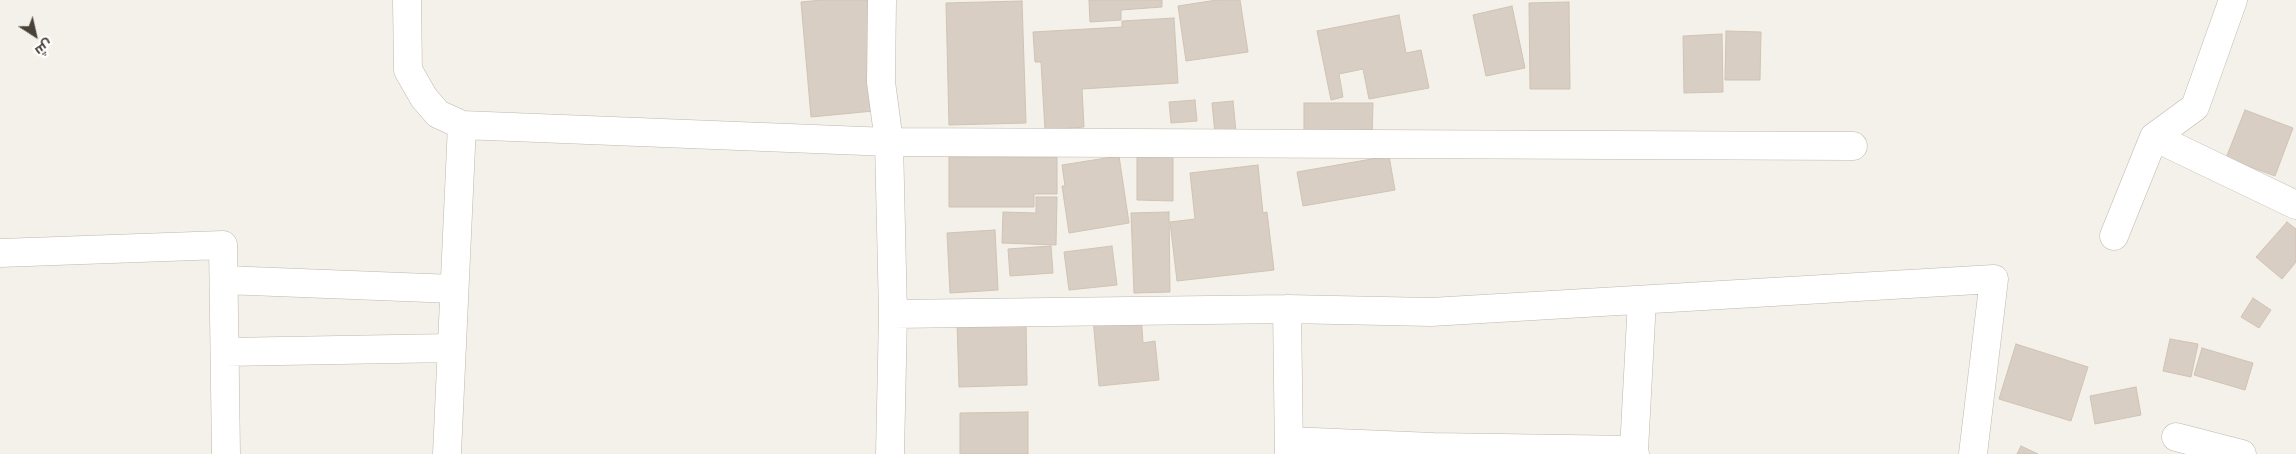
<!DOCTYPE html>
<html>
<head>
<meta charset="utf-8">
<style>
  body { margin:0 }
  #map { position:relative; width:2296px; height:454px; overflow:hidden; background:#f4f0ea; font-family:Karla,Cairo,sans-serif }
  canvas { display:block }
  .north { position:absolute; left:10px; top:10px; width:50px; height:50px; -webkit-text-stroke:4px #fff; paint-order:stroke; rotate:145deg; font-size:14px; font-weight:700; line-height:20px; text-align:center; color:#484138 }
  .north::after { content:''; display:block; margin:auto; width:18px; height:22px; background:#484138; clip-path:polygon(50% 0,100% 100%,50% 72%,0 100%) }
</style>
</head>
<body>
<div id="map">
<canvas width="2296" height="454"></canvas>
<div class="north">ش</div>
</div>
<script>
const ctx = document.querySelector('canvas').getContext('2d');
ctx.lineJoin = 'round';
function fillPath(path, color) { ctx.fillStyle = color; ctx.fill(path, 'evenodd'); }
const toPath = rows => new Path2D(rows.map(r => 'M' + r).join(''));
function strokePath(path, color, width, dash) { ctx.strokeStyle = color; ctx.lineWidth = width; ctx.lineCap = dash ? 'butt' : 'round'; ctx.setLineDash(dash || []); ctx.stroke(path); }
const building = toPath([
  [822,0,874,0,884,110,811,117,801,2,822,0],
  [1089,0,1162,0,1162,7,1121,10,1121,20,1090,22,1089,0],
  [1217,0,1240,0,1248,52,1186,61,1178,6,1217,0],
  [1022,1,1026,123,949,125,946,3,1022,1],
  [1569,2,1570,89,1530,89,1529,3,1569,2],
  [1512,6,1525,68,1486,76,1473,15,1512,6],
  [1399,15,1406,53,1421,50,1429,88,1369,99,1363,69,1339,74,1343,97,1331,100,1317,31,1399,15],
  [1174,18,1178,83,1082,89,1084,127,1045,130,1041,62,1035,62,1033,32,1122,27,1122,21,1174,18],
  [1726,31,1761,32,1760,80,1725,80,1726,31],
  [1722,34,1723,92,1684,93,1683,36,1722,34],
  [1195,100,1197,121,1171,123,1169,102,1195,100],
  [1233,101,1236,132,1215,134,1212,103,1233,101],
  [1304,103,1373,103,1372,137,1304,137,1304,103],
  [2245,110,2293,128,2275,176,2226,158,2245,110],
  [1119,156,1129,223,1069,233,1062,186,1065,186,1062,165,1119,156],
  [1389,156,1395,190,1303,206,1297,172,1389,156],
  [949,157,1057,157,1057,194,1034,194,1034,207,949,207,949,157],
  [1137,157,1173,157,1173,201,1137,200,1137,157],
  [1258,165,1263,213,1267,212,1274,270,1177,281,1170,222,1195,219,1190,173,1258,165],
  [1036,197,1057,197,1056,245,1002,243,1003,212,1036,213,1036,197],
  [1169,212,1170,292,1134,293,1131,213,1169,212],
  [2287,222,2296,229,2296,262,2282,279,2256,257,2287,222],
  [995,230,998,290,950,293,947,233,995,230],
  [1051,246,1053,273,1010,276,1008,249,1051,246],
  [1112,246,1117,285,1069,290,1064,252,1112,246],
  [2253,298,2271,310,2259,328,2241,317,2253,298],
  [1141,314,1143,343,1155,341,1159,380,1099,386,1093,318,1141,314],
  [1026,321,1027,385,959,387,957,323,1026,321],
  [2170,339,2198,344,2191,377,2163,371,2170,339],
  [2016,344,2088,367,2071,421,1999,399,2016,344],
  [2202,348,2253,363,2245,390,2194,375,2202,348],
  [2136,387,2141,415,2095,424,2090,396,2136,387],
  [1028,412,1028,454,960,454,960,413,1028,412],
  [2021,446,2038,454,2017,454,2021,446]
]);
const minor = toPath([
  [407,0,408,70,424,98,438,114,462,125,889,142,1853,146],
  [882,0,881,82,889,142,893,314,890,454],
  [2154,137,2296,205],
  [2114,236,2154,137,2195,107,2233,0],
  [0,253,223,245,226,454],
  [224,280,454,289],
  [1287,309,1289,454],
  [893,314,1287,309,1431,312,1994,279,1973,454],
  [225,352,452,348],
  [2176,437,2242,454],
  [1289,441,1433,447,1634,450,1635,454],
  [1634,450,1642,300],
  [447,454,462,125]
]);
fillPath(building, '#d8cec3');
strokePath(building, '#d0c3b3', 1);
strokePath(minor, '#bfb7ad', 29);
strokePath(minor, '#fff', 28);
</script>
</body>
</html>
